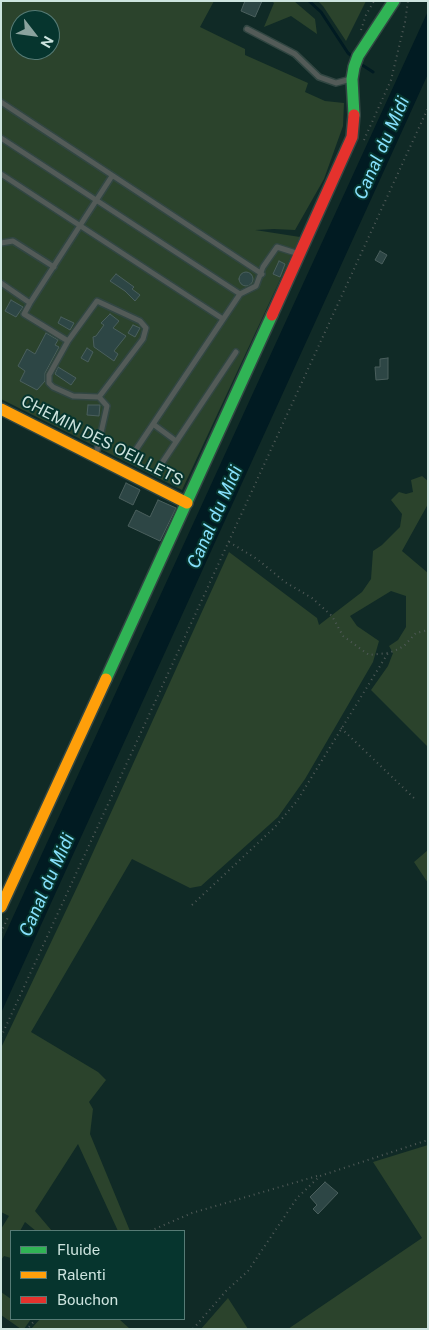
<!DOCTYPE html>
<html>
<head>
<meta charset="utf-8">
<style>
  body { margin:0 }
  #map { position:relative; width:429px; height:1330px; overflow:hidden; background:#102a26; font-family:"Public Sans",sans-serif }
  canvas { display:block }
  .frame { position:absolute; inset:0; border:2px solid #cde4df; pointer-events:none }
  .legend { position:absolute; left:10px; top:1230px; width:175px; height:90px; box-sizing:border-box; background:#06352e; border:1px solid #567b75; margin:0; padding:6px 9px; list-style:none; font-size:15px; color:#cde4df }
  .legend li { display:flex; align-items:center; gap:10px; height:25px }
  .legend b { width:25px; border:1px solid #567b75 }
  .north { position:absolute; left:10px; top:10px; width:50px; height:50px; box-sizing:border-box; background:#06352e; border:1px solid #567b75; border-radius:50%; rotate:120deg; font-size:14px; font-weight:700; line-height:20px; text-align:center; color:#cde4df }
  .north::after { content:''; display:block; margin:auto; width:18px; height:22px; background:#8ba39e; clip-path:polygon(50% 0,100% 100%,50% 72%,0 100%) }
</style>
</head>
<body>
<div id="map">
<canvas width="429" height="1330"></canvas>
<div class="frame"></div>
<ul class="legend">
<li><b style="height:6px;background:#30b455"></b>Fluide</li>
<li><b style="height:6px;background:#ff9f0a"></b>Ralenti</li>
<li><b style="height:6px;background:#e5322d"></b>Bouchon</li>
</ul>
<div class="north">N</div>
</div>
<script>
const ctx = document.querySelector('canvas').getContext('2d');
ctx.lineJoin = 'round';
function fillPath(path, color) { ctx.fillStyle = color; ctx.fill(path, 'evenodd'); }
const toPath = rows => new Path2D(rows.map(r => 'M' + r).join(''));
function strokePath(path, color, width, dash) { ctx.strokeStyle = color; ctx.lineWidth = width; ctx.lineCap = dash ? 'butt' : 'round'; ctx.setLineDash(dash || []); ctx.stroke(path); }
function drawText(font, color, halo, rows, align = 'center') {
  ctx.font = font + ' "Public Sans",sans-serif'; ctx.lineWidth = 4; ctx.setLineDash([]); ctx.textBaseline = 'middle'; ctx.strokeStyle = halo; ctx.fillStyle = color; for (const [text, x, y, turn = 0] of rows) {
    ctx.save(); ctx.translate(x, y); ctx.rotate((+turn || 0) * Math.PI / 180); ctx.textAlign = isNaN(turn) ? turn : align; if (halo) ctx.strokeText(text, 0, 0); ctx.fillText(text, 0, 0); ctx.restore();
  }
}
const green = toPath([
  [1,1,214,1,200,27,245,49,245,55,308,83,305,92,325,101,344,103,343,126,324,179,295,230,274,229,255,230,300,237,182,490,1,399],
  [20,20,50,20,50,50,20,50],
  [272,1,294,1,315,19,317,34,291,16,264,27,274,3],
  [318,1,366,1,346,41,323,6],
  [422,476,428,481,428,504,402,551,428,573,428,747,371,690,388,666,393,653,389,646,398,640,406,627,406,596,391,591,350,616,357,626,379,641,373,662,305,779,278,817,201,886,190,888,132,859,31,1032,98,1072,106,1080,89,1102,93,1109,90,1134,130,1231,118,1231,78,1144,35,1211,52,1231,36,1231,25,1222,20,1231,11,1231,11,1258,4,1256,1,1260,1,1229,9,1216,1,1212,1,1048,80,881,229,552,317,618,319,625,362,592,371,579,373,551,382,545,400,527,402,514,391,500,399,492,406,494,413,492,411,480],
  [428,850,428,883,414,862],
  [428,1145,428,1329,288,1329,422,1238,373,1162],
  [1,1292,11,1299,11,1319,31,1319,24,1329,21,1329,1,1315],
  [228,1298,248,1329,201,1329],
  [40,1319,119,1319,130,1329,31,1329]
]);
const water = toPath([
  [428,11,428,74,1,1013,1,943]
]);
const stream = toPath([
  [309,1,321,12,348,53,353,57],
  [359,63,373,72]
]);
const building = toPath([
  [245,1,262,1,255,17,241,11,245,1],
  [380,251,387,255,382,264,375,260,380,251],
  [279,261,285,264,280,277,273,274,279,261],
  '239 279a7 7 0 1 1 14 0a7 7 0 1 1-14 0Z',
  [116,274,134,287,132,289,140,295,135,301,125,291,110,281,116,274],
  [11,300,23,307,16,317,5,311,11,300],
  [110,314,119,321,113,328,126,336,114,351,118,354,114,361,94,347,93,337,96,336,104,325,101,323,110,314],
  [61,317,74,323,70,330,58,323,61,317],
  [133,325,140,328,135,337,128,333,133,325],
  [46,333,58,340,55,345,59,347,45,373,45,381,37,390,20,381,25,371,18,366,27,349,35,354,46,333],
  [87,348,93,352,88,362,81,358,87,348],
  [388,358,388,379,376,380,375,367,380,367,380,359,388,358],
  [58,367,76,378,71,385,55,374,58,367],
  [88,405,100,405,99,416,87,415,88,405],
  [126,483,140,490,133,505,119,498,126,483],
  [158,500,176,508,160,541,128,526,136,510,150,517,158,500],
  [325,1182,338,1193,318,1214,313,1209,317,1205,310,1197,325,1182]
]);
const path = toPath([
  [361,30,366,15,374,1],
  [364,140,391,80,405,22,408,1],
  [229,542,257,559,285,582,312,598,332,616,343,636,369,655,388,653,394,651,404,646,416,633,428,630],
  [341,728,415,799],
  [192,905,275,827,297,801,388,653],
  [1,933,9,915],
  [1,1037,428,108],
  [150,1231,192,1213,317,1176],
  [29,1327,36,1319],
  [193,1329,226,1291,248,1271,297,1198,320,1176,428,1140]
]);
const lane = toPath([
  [247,29,295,54,319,77,336,83,351,79],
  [1,102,262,274],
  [1,138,240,294],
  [1,174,223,319],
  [1,243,13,241,54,267],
  [1,283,30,303,24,314,68,341],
  [30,303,112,176],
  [153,424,176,441],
  [96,455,107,406,99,397,143,339,146,328,140,321,97,301,68,341,49,375,49,383,53,387,73,396,99,397],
  [131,457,238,297,240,294,256,286,263,267,277,247,299,254],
  [158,469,236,352]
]);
const fast = toPath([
  [354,115,352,79,354,67,358,56,394,1],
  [106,679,272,315]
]);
const slow = toPath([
  [1,409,187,503],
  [1,907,106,679]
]);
const jam = toPath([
  [272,315,352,137,354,115]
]);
const streetNames = [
  ["CHEMIN DES OEILLETS",102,441,27]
];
const waterNames = [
  ["Canal du Midi",382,148,-66],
  ["Canal du Midi",215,517,-66],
  ["Canal du Midi",47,885,-66]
];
fillPath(green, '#2b432c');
fillPath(water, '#011b22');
strokePath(stream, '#011b22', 3);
fillPath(building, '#2d4645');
strokePath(building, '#4a5f5d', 1);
strokePath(lane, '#314642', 8);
strokePath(fast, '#314642', 14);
strokePath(slow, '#314642', 14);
strokePath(jam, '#314642', 14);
strokePath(path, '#505a58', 2, [1, 4]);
strokePath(lane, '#535b58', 5);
strokePath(fast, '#30b455', 11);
strokePath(slow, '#ff9f0a', 11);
strokePath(jam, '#e5322d', 11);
drawText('16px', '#cde4df', '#06352e', streetNames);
drawText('italic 18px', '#87e1fd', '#06352e', waterNames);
</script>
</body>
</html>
